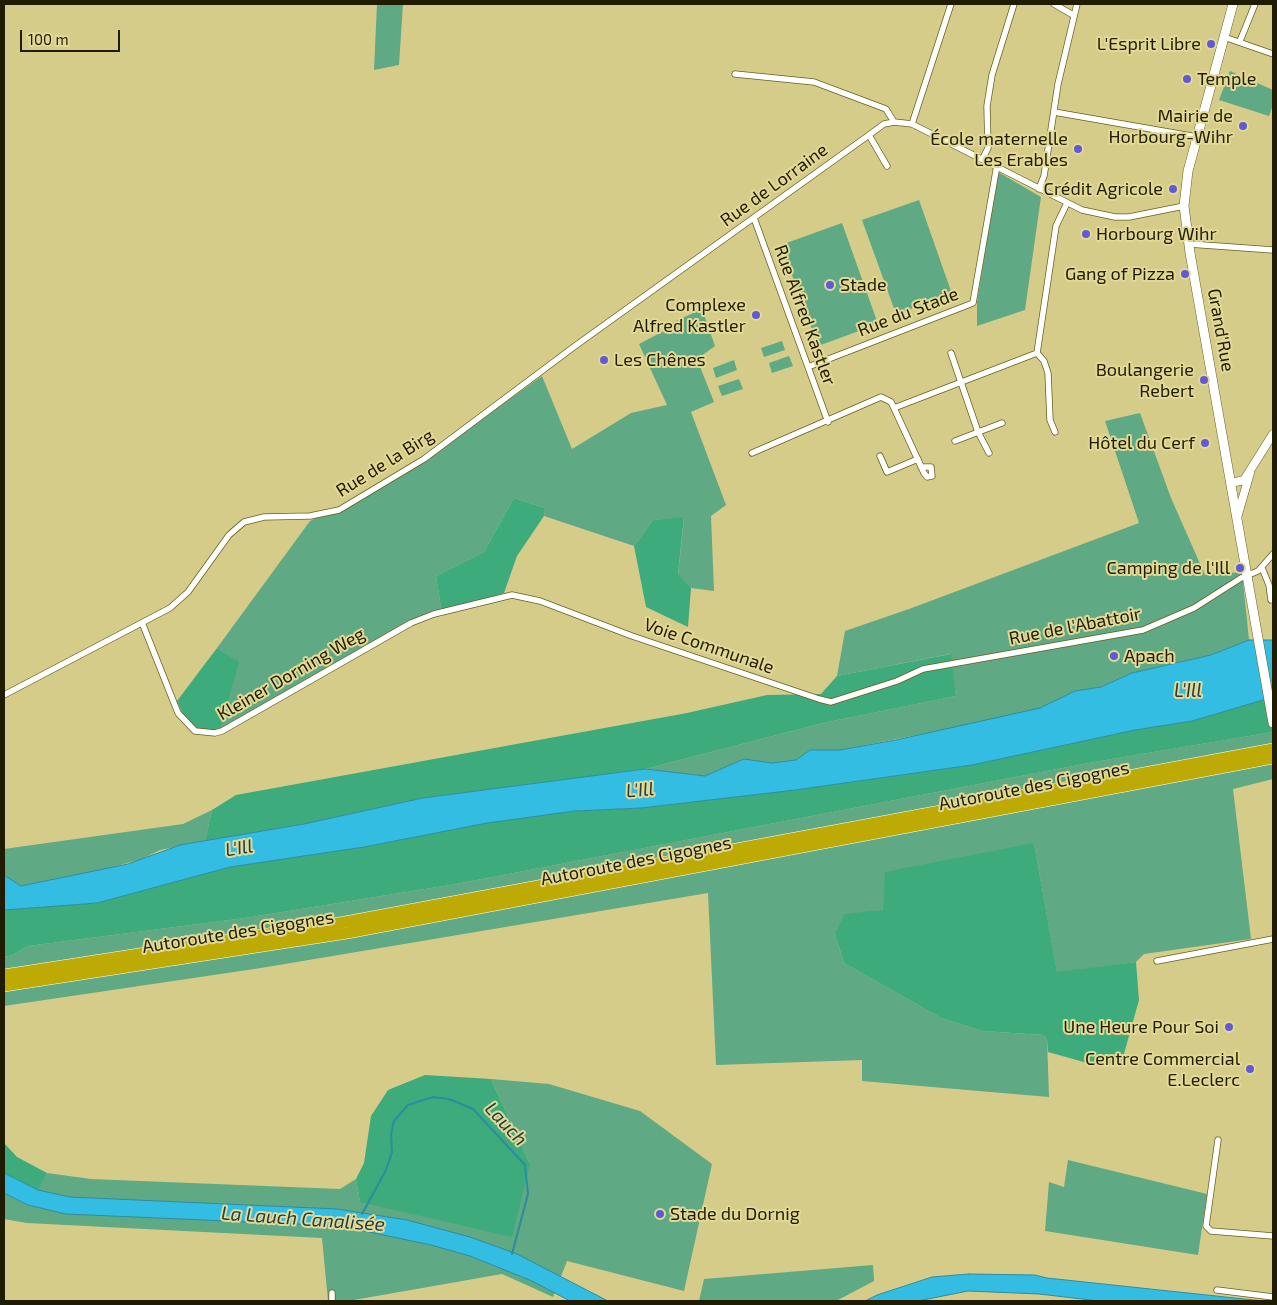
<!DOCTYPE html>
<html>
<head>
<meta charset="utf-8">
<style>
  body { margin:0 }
  #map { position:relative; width:1277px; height:1305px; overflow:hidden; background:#d5cc8a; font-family:"Exo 2",sans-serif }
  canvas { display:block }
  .frame { position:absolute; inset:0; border:5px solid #201c02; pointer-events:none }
  .scale { position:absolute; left:20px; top:30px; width:100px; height:22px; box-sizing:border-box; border:2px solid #201c02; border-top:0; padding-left:6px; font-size:15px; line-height:18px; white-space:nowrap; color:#201c02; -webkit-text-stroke:4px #e2d996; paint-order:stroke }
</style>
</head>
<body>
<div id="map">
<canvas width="1277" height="1305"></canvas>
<div class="frame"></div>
<div class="scale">100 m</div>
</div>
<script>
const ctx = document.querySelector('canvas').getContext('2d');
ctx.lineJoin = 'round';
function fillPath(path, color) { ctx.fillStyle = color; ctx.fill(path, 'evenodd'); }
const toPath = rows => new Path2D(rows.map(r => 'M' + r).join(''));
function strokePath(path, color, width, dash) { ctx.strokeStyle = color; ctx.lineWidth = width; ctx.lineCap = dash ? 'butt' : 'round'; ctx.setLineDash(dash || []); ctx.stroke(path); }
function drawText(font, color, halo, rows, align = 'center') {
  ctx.font = font + ' "Exo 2",sans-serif'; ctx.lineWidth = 4; ctx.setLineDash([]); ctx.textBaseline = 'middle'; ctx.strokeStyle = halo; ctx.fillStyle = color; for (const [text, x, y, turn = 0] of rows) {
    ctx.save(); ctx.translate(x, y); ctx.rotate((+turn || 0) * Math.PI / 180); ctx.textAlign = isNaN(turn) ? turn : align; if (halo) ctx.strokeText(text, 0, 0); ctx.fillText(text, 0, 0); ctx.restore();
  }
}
const green = toPath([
  [377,4,403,4,399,65,374,70],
  [1230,71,1273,90,1273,105,1269,116,1219,100],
  [998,172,1041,197,1025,310,977,326,977,302],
  [919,200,952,294,896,314,862,220],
  [842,223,878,324,818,346,781,245],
  [702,309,715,346,697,359,714,402,691,412,726,505,711,516,714,591,691,588,678,575,684,518,653,520,634,546,544,516,545,508,514,498,484,552,436,576,442,613,409,625,220,731,238,662,217,648,310,521,406,473,542,376,572,449,631,413,667,405,639,344,664,331,663,327],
  [782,341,785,350,764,357,761,348],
  [789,356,793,366,772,373,769,363],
  [734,360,737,370,716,378,713,368],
  [739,379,743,389,722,396,718,386],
  [1140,413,1171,498,1205,575,1242,572,1249,640,1211,655,1132,673,1101,687,1075,691,1040,708,979,723,840,750,810,750,796,760,772,763,744,759,705,776,645,769,823,723,956,696,950,654,837,676,845,631,909,609,1139,523,1105,421],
  [1273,732,1273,779,1233,789,1251,939,1144,954,1136,962,1057,973,1034,843,883,910,835,934,844,963,941,1018,982,1031,1043,1035,1047,1039,1049,1097,862,1081,862,1060,716,1065,708,893,261,968,4,1006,4,957,13,955,28,946,245,918,456,884,1094,762],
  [212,810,205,841,160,850,142,859,98,871,21,886,4,875,4,849,183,824],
  [491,1079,549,1084,640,1111,712,1164,684,1291,567,1261,553,1297,502,1274,348,1301,328,1301,322,1238,27,1223,4,1219,4,1193,28,1205,47,1173,91,1179,340,1189,356,1179,360,1202,530,1164],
  [1068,1160,1207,1194,1198,1255,1045,1231,1049,1182,1064,1187],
  [873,1265,874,1281,836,1301,699,1301,704,1279]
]);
const forest = toPath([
  [514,498,545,508,544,516,517,556,504,593,442,613,436,576,484,552],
  [684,517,678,574,691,588,688,627,646,607,634,546,653,520],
  [217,648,239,662,220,731,190,731,177,701],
  [951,654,956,696,823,723,645,769,423,798,304,824,205,841,212,810,236,795,687,713,767,695,821,694,837,676],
  [1273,697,1273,732,1094,762,456,884,245,918,28,946,13,955,4,957,4,910,97,903,230,867,364,847,487,823,575,811,641,808,795,790,972,765,1135,730,1192,721],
  [1034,843,1057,972,1136,962,1139,1000,1122,1061,1098,1066,1048,1052,1047,1039,1043,1035,982,1031,941,1018,844,963,835,934,845,914,883,910,885,872],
  [425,1075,491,1079,530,1164,512,1237,360,1202,356,1179,364,1163,371,1116,388,1090],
  [4,1143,17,1157,47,1173,38,1190,4,1173]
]);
const water = toPath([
  [1249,640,1273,640,1273,697,1192,721,1135,730,972,765,795,790,641,808,575,811,487,823,364,847,230,867,97,903,4,910,4,875,21,886,128,864,180,845,304,824,423,798,645,769,705,776,744,759,772,763,796,760,810,750,840,750,896,740,1040,708,1075,691,1101,687,1132,673,1211,655,1249,640],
  [4,1173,38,1190,70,1197,337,1209,407,1220,470,1237,517,1254,608,1301,570,1301,532,1281,470,1256,431,1245,355,1229,319,1225,66,1214,28,1205,4,1193,4,1173],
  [969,1274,1035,1275,1047,1278,1263,1301,1099,1301,1039,1294,968,1291,918,1301,865,1301,877,1295,932,1277,969,1274]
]);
const stream = toPath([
  [362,1214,386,1170,392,1152,391,1134,394,1121,408,1105,433,1097,449,1099,473,1109,525,1165,528,1194,512,1254]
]);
const minor = toPath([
  [1054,4,1073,15],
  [1224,37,1273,54],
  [1240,41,1255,4],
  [735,74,814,82,886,109,894,122,912,124,1082,210,1115,217,1129,217,1184,206],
  [1054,112,1197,137],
  [912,124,951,4],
  [869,135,887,166],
  [983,158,988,148,987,106,992,75,1014,4],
  [1039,189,1044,176,1058,84,1077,4],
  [754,218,828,422],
  [1189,244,1273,250],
  [951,353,978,432,989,453],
  [808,367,973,303,997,165],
  [894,408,924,473,927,477,932,476,931,467,921,467],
  [1055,432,1050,420,1048,373,1044,361,1037,353,1056,226,1067,203],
  [955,441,1002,423],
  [752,453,881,397,891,402,894,408,1037,353],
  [880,456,887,472,918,459],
  [1262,568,1269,585,1271,600],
  [143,625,178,713,195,731,215,733,222,731,411,623,434,614,512,595,540,601,632,636,819,699,831,702,897,681,923,669,1143,630,1194,608,1241,578,1258,571,1273,554],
  [4,695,170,608,188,592,229,535,244,522,264,517,310,516,339,510,424,459,575,346,869,135,884,124,894,122],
  [1157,961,1273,939],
  [1218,1140,1206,1226,1211,1231,1273,1236],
  [1217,1290,1273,1297],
  [332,1293,332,1301]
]);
const tertiary = toPath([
  [1231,483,1244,480,1273,434],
  [1237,518,1250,473]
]);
const secondary = toPath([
  [1233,4,1188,171,1184,206,1190,253,1273,723]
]);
const motorway = toPath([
  [4,975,345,922,1273,749],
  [4,986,347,933,1273,758]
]);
const markers = [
  [1211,44,5,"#615bd3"],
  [1187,79,5,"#615bd3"],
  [1243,126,5,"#615bd3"],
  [1078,149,5,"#615bd3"],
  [1173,189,5,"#615bd3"],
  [1086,234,5,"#615bd3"],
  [1185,274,5,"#615bd3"],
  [830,285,5,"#615bd3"],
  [756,315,5,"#615bd3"],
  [604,360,5,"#615bd3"],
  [1204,380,5,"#615bd3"],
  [1205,443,5,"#615bd3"],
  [1240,568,5,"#615bd3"],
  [1114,656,5,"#615bd3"],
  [1229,1027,5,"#615bd3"],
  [1250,1069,5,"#615bd3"],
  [660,1214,5,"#615bd3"]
];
const poiNames = [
  ["L'Esprit Libre",1201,44],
  ["Temple",1197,79,"left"],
  ["Mairie de",1233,116],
  ["Horbourg-Wihr",1233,137],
  ["École maternelle",1068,139],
  ["Les Erables",1068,160],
  ["Crédit Agricole",1163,189],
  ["Horbourg Wihr",1096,234,"left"],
  ["Gang of Pizza",1175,274],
  ["Stade",840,285,"left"],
  ["Complexe",746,305],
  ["Alfred Kastler",746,326],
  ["Les Chênes",614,360,"left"],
  ["Boulangerie",1194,370],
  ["Rebert",1194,391],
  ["Hôtel du Cerf",1195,443],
  ["Camping de l'Ill",1230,568],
  ["Apach",1124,656,"left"],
  ["Une Heure Pour Soi",1219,1027],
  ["Centre Commercial",1240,1059],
  ["E.Leclerc",1240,1080],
  ["Stade du Dornig",670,1214,"left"]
];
const streetNames = [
  ["Rue de Lorraine",774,185,-36],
  ["Rue du Stade",908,312,-21],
  ["Rue Alfred Kastler",805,315,70],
  ["Grand'Rue",1221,330,80],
  ["Rue de la Birg",385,463,-32],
  ["Rue de l'Abattoir",1075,626,-11],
  ["Voie Communale",709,646,19],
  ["Kleiner Dorning Weg",291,674,-30],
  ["Autoroute des Cigognes",1034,786,-11],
  ["Autoroute des Cigognes",636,861,-11],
  ["Autoroute des Cigognes",238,932,-9]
];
const waterNames = [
  ["L'Ill",1188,691],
  ["L'Ill",640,790,-5],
  ["L'Ill",239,848,-9],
  ["Lauch",506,1124,47],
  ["La Lauch Canalisée",303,1219,4]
];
fillPath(green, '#5fa984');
fillPath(forest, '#3dab7b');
fillPath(water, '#33bde2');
strokePath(water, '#2d8d9f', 1);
strokePath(stream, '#2d8d9f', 2);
strokePath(minor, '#695f1d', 7);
strokePath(tertiary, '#695f1d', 9);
strokePath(secondary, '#695f1d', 10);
strokePath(motorway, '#fff', 12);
strokePath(minor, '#fff', 5.5);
strokePath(tertiary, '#fff', 8);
strokePath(secondary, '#fff', 9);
strokePath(motorway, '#beaa04', 11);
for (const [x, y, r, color] of markers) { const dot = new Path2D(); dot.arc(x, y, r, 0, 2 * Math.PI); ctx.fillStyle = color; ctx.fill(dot); strokePath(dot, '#e2d996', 2); }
drawText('18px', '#201c02', '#e2d996', poiNames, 'right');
drawText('18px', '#201c02', '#e2d996', streetNames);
drawText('italic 19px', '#223d46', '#e2d996', waterNames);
</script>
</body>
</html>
